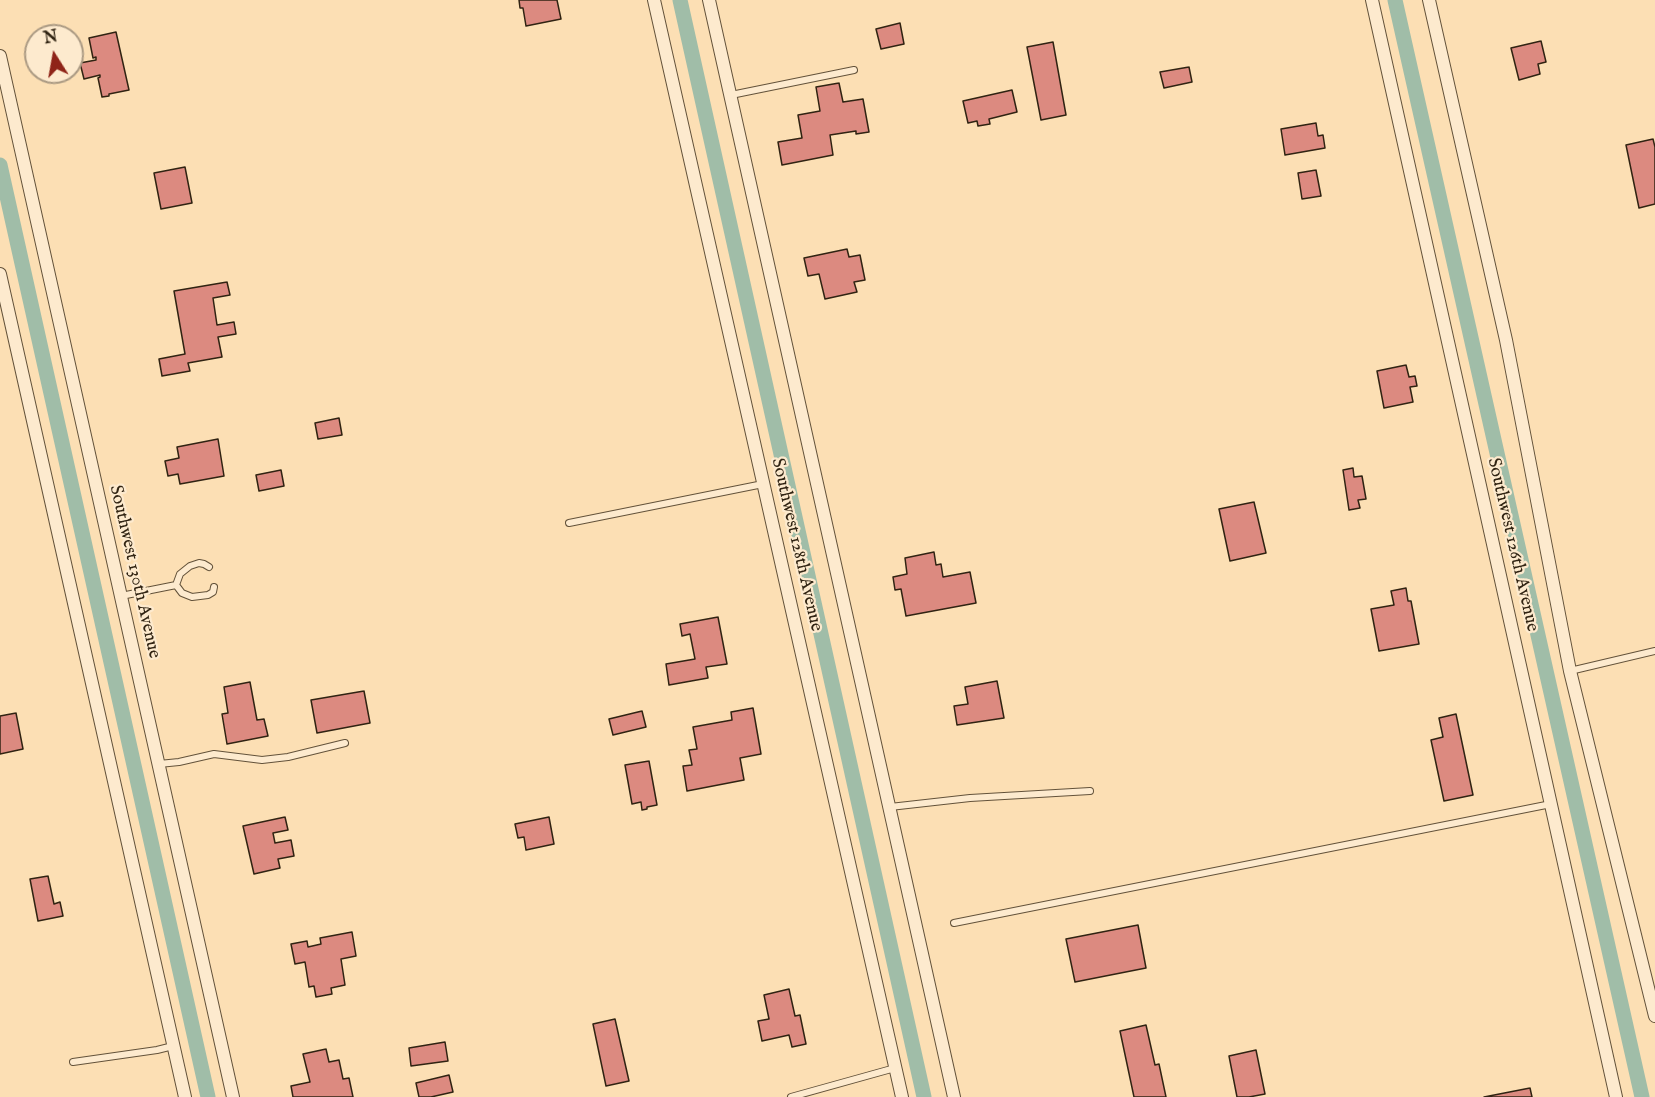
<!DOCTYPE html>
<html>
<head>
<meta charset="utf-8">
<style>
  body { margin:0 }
  #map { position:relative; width:1655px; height:1097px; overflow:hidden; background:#fcdfb4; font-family:"IM FELL English",serif }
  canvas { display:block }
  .north { position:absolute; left:24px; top:24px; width:60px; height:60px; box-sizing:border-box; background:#fdeace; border:2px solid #ab9a83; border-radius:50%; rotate:349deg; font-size:16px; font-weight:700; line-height:24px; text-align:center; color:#302312 }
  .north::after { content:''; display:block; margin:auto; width:21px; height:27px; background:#8f2418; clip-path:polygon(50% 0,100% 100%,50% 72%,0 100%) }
</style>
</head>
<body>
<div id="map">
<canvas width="1655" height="1097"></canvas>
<div class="north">N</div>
</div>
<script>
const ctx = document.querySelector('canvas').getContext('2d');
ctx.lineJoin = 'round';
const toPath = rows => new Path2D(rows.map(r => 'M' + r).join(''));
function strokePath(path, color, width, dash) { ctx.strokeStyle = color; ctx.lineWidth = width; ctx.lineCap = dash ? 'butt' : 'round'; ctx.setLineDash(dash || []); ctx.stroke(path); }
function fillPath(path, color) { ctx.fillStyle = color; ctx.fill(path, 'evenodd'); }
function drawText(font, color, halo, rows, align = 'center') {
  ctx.font = font + ' "IM FELL English",serif'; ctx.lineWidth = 4.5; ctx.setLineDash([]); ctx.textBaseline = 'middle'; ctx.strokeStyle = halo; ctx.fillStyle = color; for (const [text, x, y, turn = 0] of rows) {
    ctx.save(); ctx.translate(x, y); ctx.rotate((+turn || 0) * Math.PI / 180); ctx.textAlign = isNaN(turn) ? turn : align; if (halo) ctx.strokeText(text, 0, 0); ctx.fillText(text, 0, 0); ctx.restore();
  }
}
const canal = toPath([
  [680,0,924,1097],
  [1395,0,1642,1097],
  [0,165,208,1097]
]);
const building = toPath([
  [519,0,557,0,561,19,526,26,523,8,520,8,519,0],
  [900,23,904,44,881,49,876,29,900,23],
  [116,32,129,90,109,94,109,96,102,97,98,78,100,77,100,75,84,79,80,63,96,60,96,57,93,58,89,38,116,32],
  [1541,41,1546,62,1538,64,1540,74,1519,80,1511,48,1541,41],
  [1053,42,1066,115,1041,120,1027,47,1053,42],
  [1189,67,1192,82,1164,88,1160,72,1189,67],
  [839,83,843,102,863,99,869,132,856,134,856,131,830,135,833,155,782,165,778,142,802,138,798,115,820,111,816,87,839,83],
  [1012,90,1017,112,989,119,990,124,978,126,977,121,968,123,963,101,1012,90],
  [1316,123,1318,136,1323,135,1325,148,1285,155,1281,129,1316,123],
  [1653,139,1655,147,1655,204,1639,208,1626,145,1653,139],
  [185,167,192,203,161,209,154,173,185,167],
  [1316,170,1321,196,1302,199,1298,173,1316,170],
  [847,249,849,257,860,255,865,280,854,282,857,292,825,299,819,274,808,276,804,258,847,249],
  [227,282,230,295,213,298,217,325,234,322,236,334,218,337,222,357,188,363,190,371,162,376,159,359,185,354,174,291,227,282],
  [1406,365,1409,377,1415,376,1417,386,1410,387,1413,402,1384,408,1377,371,1406,365],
  [339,418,342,435,318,439,315,423,339,418],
  [218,439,224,476,180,484,178,474,168,476,165,461,179,458,177,447,218,439],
  [1353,468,1354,477,1362,476,1366,499,1358,500,1360,508,1349,510,1343,470,1353,468],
  [281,470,284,486,259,491,256,475,281,470],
  [1254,502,1266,553,1230,561,1219,509,1254,502],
  [934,552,936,565,941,564,943,577,970,572,976,603,906,616,901,589,895,590,893,577,907,574,905,558,934,552],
  [1406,588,1408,601,1411,601,1419,644,1379,651,1371,609,1394,605,1391,591,1406,588],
  [718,617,727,664,706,667,708,678,669,685,666,664,695,659,690,634,682,636,680,624,718,617],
  [997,681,1004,718,957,725,954,706,968,704,965,687,997,681],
  [250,682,257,720,264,719,268,736,227,744,222,714,228,713,224,687,250,682],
  [364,691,370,723,317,733,311,700,364,691],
  [753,708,761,754,740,758,744,780,687,791,683,766,692,765,689,750,697,749,693,727,732,720,731,712,753,708],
  [642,711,646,727,613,735,609,719,642,711],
  [16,713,23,749,0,754,0,716,16,713],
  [1456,714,1473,795,1444,801,1431,740,1443,737,1439,718,1456,714],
  [649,761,657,805,647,807,647,809,642,810,641,802,632,804,625,765,649,761],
  [285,817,288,830,273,833,275,843,291,840,294,856,278,859,280,868,254,874,243,826,285,817],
  [549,817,554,844,526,850,524,837,518,838,515,824,549,817],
  [48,876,54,904,60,902,63,916,38,921,30,879,48,876],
  [1138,925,1146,968,1075,982,1066,939,1138,925],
  [352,932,356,956,341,959,345,985,331,988,332,994,316,997,314,986,309,987,305,962,295,964,291,944,307,941,308,947,321,944,320,938,352,932],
  [789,989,795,1016,800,1015,806,1044,792,1047,789,1035,762,1041,758,1021,769,1019,764,995,789,989],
  [615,1019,629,1081,606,1086,593,1024,615,1019],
  [1146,1025,1155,1065,1159,1064,1166,1097,1134,1097,1120,1031,1146,1025],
  [445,1042,448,1061,411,1066,409,1048,445,1042],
  [326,1049,329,1062,339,1060,343,1079,349,1078,353,1097,293,1097,291,1086,310,1082,303,1054,326,1049],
  [1256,1050,1265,1094,1249,1097,1237,1097,1229,1056,1256,1050],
  [449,1075,453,1092,431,1097,419,1097,416,1083,449,1075],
  [1530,1088,1532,1097,1484,1097,1530,1088]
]);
const service = toPath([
  [731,95,854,70],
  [569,523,763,484],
  [176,585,182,593,192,597,208,595,213,592,214,587],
  [121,596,176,585,180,574,190,566,199,563,204,564,209,567],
  [1570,671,1655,651],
  [159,764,179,762,214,754,262,760,288,757,345,743],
  [890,807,970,798,1090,791],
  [954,923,1551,804],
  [73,1062,157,1050,173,1046],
  [791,1097,895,1068]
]);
const minor = toPath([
  [654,0,902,1097],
  [709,0,954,1097],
  [1372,0,1616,1097],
  [1429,0,1506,340,1570,671,1655,1016],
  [0,56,233,1097],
  [0,274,185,1097]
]);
const streetNames = [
  ["Southwest 128th Avenue",796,545,77],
  ["Southwest 126th Avenue",1512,545,77],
  ["Southwest 130th Avenue",134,572,77]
];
strokePath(canal, '#a0bda8', 15);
fillPath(building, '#dc8a80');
strokePath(building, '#302312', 1.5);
strokePath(service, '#63523a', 8);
strokePath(minor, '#63523a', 14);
strokePath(service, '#fdeace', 6);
strokePath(minor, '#fdeace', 12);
drawText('18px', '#302312', '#fdeace', streetNames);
</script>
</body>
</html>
